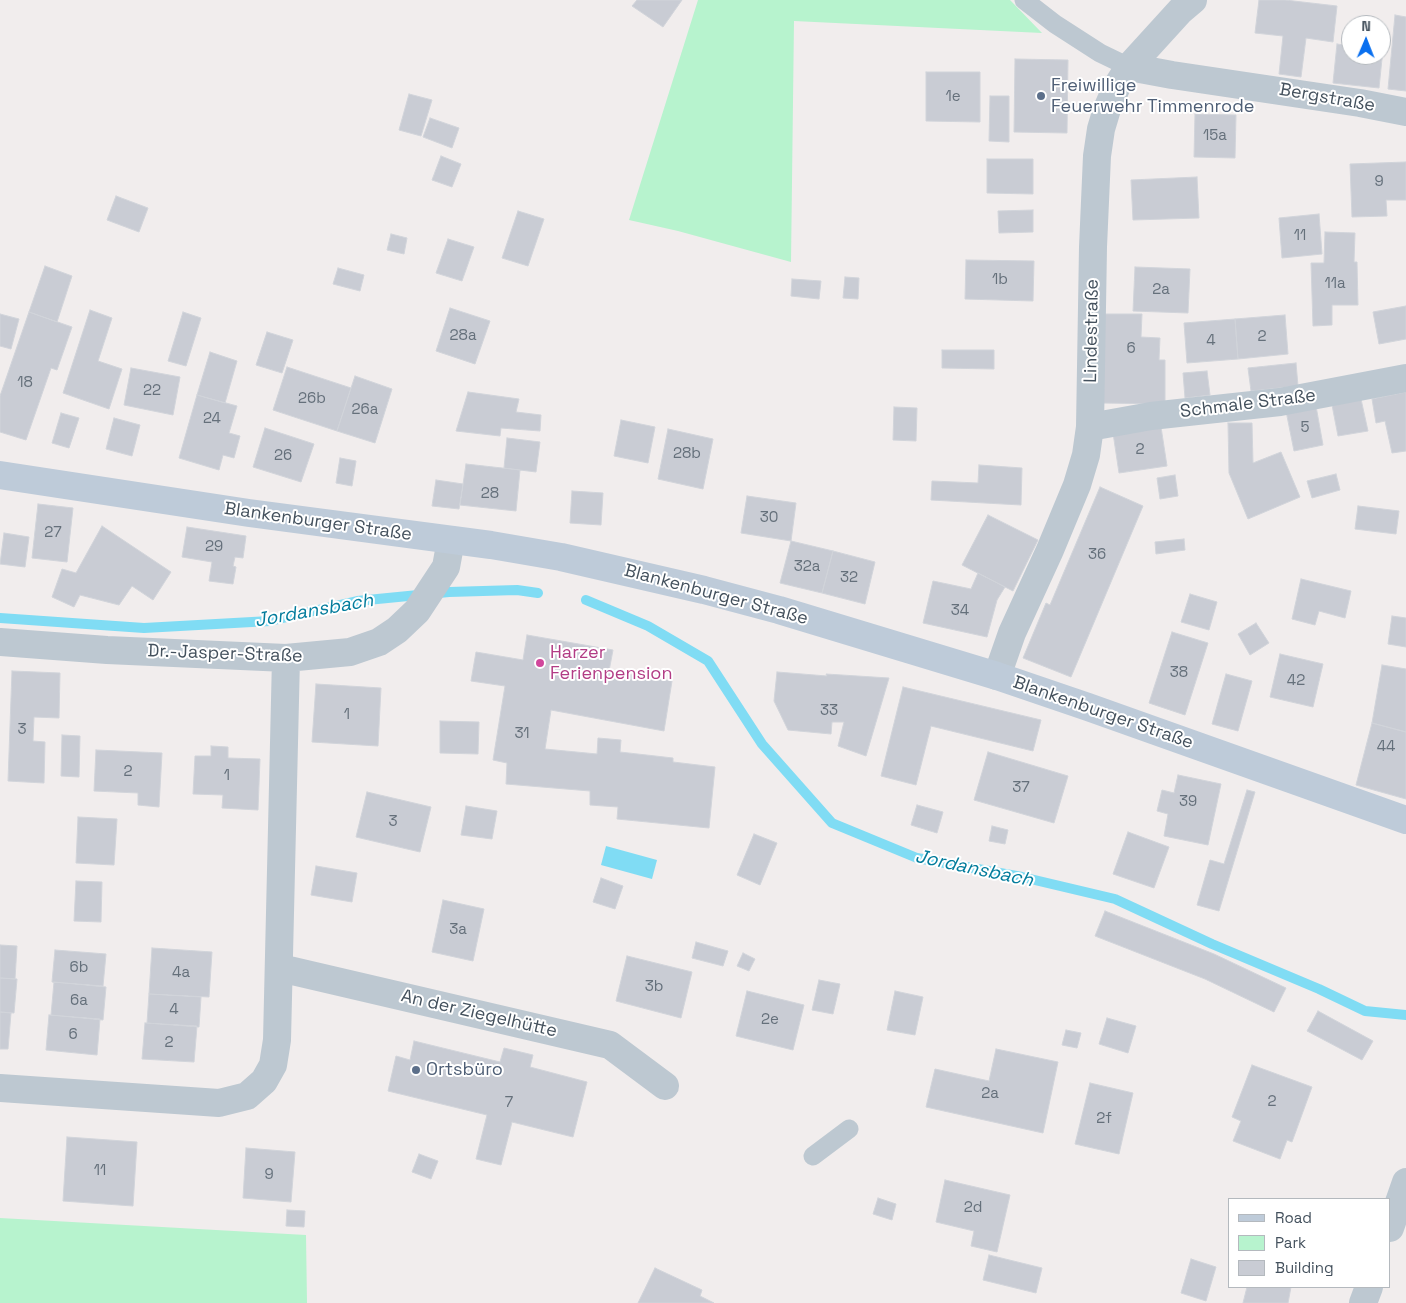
<!DOCTYPE html>
<html>
<head>
<meta charset="utf-8">
<style>
  body { margin:0 }
  #map { position:relative; width:1406px; height:1303px; overflow:hidden; background:#f1eded; font-family:"Space Grotesk",sans-serif }
  canvas { display:block }
  .legend { position:absolute; left:1228px; top:1198px; width:162px; height:90px; box-sizing:border-box; background:#fff; border:1px solid #b4b9be; margin:0; padding:6px 9px; list-style:none; font-size:15px; color:#44515d }
  .legend li { display:flex; align-items:center; gap:10px; height:25px }
  .legend b { width:25px; border:1px solid #b4b9be }
  .north { position:absolute; left:1341px; top:15px; width:50px; height:50px; box-sizing:border-box; background:#fff; border:1px solid #b4b9be; border-radius:50%; rotate:1deg; font-size:14px; font-weight:700; line-height:20px; text-align:center; color:#44515d }
  .north::after { content:''; display:block; margin:auto; width:18px; height:22px; background:#096fef; clip-path:polygon(50% 0,100% 100%,50% 72%,0 100%) }
</style>
</head>
<body>
<div id="map">
<canvas width="1406" height="1303"></canvas>
<ul class="legend">
<li><b style="height:6px;background:#becbd9"></b>Road</li>
<li><b style="height:14px;background:#b7f3ce"></b>Park</li>
<li><b style="height:14px;background:#c9ccd4"></b>Building</li>
</ul>
<div class="north">N</div>
</div>
<script>
const ctx = document.querySelector('canvas').getContext('2d');
ctx.lineJoin = 'round';
function fillPath(path, color) { ctx.fillStyle = color; ctx.fill(path, 'evenodd'); }
const toPath = rows => new Path2D(rows.map(r => 'M' + r).join(''));
function strokePath(path, color, width, dash) { ctx.strokeStyle = color; ctx.lineWidth = width; ctx.lineCap = dash ? 'butt' : 'round'; ctx.setLineDash(dash || []); ctx.stroke(path); }
function drawText(font, color, halo, rows, align = 'center') {
  ctx.font = font + ' "Space Grotesk",sans-serif'; ctx.lineWidth = 4; ctx.setLineDash([]); ctx.textBaseline = 'middle'; ctx.strokeStyle = halo; ctx.fillStyle = color; for (const [text, x, y, turn = 0] of rows) {
    ctx.save(); ctx.translate(x, y); ctx.rotate((+turn || 0) * Math.PI / 180); ctx.textAlign = isNaN(turn) ? turn : align; if (halo) ctx.strokeText(text, 0, 0); ctx.fillText(text, 0, 0); ctx.restore();
  }
}
const green = toPath([
  [698,0,1010,0,1042,33,794,21,791,262,678,231,629,220],
  [0,1218,306,1235,307,1303,0,1303]
]);
const water = toPath([
  [606,846,657,860,652,879,601,865]
]);
const stream = toPath([
  [586,600,648,626,708,661,762,744,832,823,917,858,1022,877,1115,899,1212,944,1319,989,1365,1011,1406,1015],
  [0,618,144,628,270,621,357,601,449,592,517,590,538,593]
]);
const building = toPath([
  [637,0,682,0,663,27,632,6,637,0],
  [1259,0,1285,0,1337,6,1333,42,1306,38,1301,77,1279,74,1283,36,1255,33,1259,0],
  [1395,15,1406,17,1406,91,1388,89,1395,15],
  [1337,44,1351,46,1351,55,1381,55,1381,49,1383,49,1379,88,1333,83,1337,44],
  [1015,59,1068,60,1067,133,1014,132,1015,59],
  [926,72,980,72,980,122,926,121,926,72],
  [409,94,432,100,421,136,399,130,409,94],
  [990,96,1009,96,1009,142,989,141,990,96],
  [1195,114,1236,115,1235,158,1194,157,1195,114],
  [430,118,459,128,452,148,423,137,430,118],
  [441,156,461,164,452,187,432,180,441,156],
  [987,159,1033,159,1033,194,987,193,987,159],
  [1406,162,1406,200,1386,200,1387,216,1352,217,1350,164,1406,162],
  [1197,177,1199,218,1133,220,1131,180,1197,177],
  [116,196,148,208,139,232,107,220,116,196],
  [1033,210,1033,232,999,233,998,211,1033,210],
  [518,211,544,219,528,266,502,258,518,211],
  [1319,214,1322,254,1282,258,1279,218,1319,214],
  [1325,232,1355,233,1354,262,1357,262,1358,305,1332,305,1332,325,1313,326,1311,263,1324,263,1325,232],
  [391,234,407,238,404,254,387,250,391,234],
  [448,239,474,247,462,281,436,273,448,239],
  [966,260,1034,261,1033,301,965,299,966,260],
  [45,266,72,276,57,322,29,312,45,266],
  [1135,267,1190,269,1188,313,1133,311,1135,267],
  [338,268,364,275,360,291,333,284,338,268],
  [845,277,859,278,858,299,843,298,845,277],
  [792,279,821,281,819,299,791,296,792,279],
  [1406,306,1406,339,1379,344,1373,312,1406,306],
  [450,308,490,321,475,364,436,351,450,308],
  [90,310,112,318,98,361,122,369,109,409,63,393,90,310],
  [29,312,72,327,57,370,51,368,26,440,0,432,0,396,29,312],
  [183,312,201,318,186,366,168,361,183,312],
  [0,314,19,319,11,349,0,346,0,314],
  [1104,314,1142,314,1141,337,1160,338,1159,360,1165,360,1165,404,1102,403,1104,314],
  [1285,315,1288,354,1238,359,1235,319,1285,315],
  [1235,319,1238,359,1187,363,1184,323,1235,319],
  [267,332,293,340,282,373,256,365,267,332],
  [942,350,994,350,994,369,942,368,942,350],
  [210,352,237,361,225,403,197,395,210,352],
  [1296,363,1298,386,1251,391,1248,368,1296,363],
  [287,367,351,388,337,431,273,410,287,367],
  [131,368,180,377,173,415,124,405,131,368],
  [1207,371,1210,395,1185,398,1183,373,1207,371],
  [355,376,392,389,375,443,337,431,355,376],
  [468,392,519,399,516,412,541,415,540,431,501,428,500,436,456,431,468,392],
  [1406,392,1406,451,1392,453,1385,421,1376,423,1372,399,1406,392],
  [197,395,237,406,229,433,240,436,234,458,223,455,219,470,179,458,197,395],
  [1361,399,1368,431,1338,436,1332,405,1361,399],
  [1316,406,1323,445,1294,451,1286,411,1316,406],
  [894,407,917,408,916,441,893,440,894,407],
  [61,413,79,418,69,448,52,443,61,413],
  [114,418,140,425,132,456,106,449,114,418],
  [621,420,655,427,648,463,614,456,621,420],
  [1228,423,1252,423,1253,463,1281,452,1300,497,1248,519,1229,473,1228,423],
  [1161,427,1167,466,1119,473,1113,433,1161,427],
  [265,428,314,444,301,482,253,467,265,428],
  [668,429,713,439,703,489,658,479,668,429],
  [507,438,540,442,536,472,504,468,507,438],
  [340,458,356,461,352,486,336,483,340,458],
  [466,464,520,470,516,511,460,505,466,464],
  [979,465,1022,468,1021,505,931,500,932,481,978,483,979,465],
  [1336,474,1340,490,1312,498,1307,481,1336,474],
  [1175,475,1178,496,1160,499,1157,478,1175,475],
  [436,480,463,484,459,509,432,506,436,480],
  [1100,487,1143,506,1071,677,1023,658,1046,603,1050,605,1100,487],
  [572,491,603,493,601,525,570,523,572,491],
  [747,496,796,503,791,541,741,533,747,496],
  [38,504,73,508,67,562,32,558,38,504],
  [1358,506,1399,511,1396,534,1355,529,1358,506],
  [988,515,1038,540,1013,591,962,565,988,515],
  [102,526,171,572,153,600,132,586,119,605,80,595,74,607,52,597,62,569,76,573,102,526],
  [187,527,246,536,243,558,235,557,233,566,236,567,233,584,209,581,212,562,182,557,187,527],
  [4,533,29,537,25,567,0,564,4,533],
  [1184,539,1185,550,1156,554,1155,542,1184,539],
  [791,541,833,551,822,593,780,583,791,541],
  [833,551,875,562,865,604,822,593,833,551],
  [978,573,1005,587,997,600,987,637,923,623,933,581,971,589,978,573],
  [1301,579,1351,591,1345,618,1319,611,1315,625,1292,619,1301,579],
  [1190,594,1217,602,1209,630,1181,622,1190,594],
  [1392,616,1406,618,1406,647,1388,644,1392,616],
  [1256,623,1269,643,1250,655,1238,634,1256,623],
  [1172,632,1208,643,1185,715,1149,703,1172,632],
  [527,635,613,650,609,671,672,681,664,731,551,710,545,749,597,754,598,738,621,740,620,752,673,758,673,762,715,767,709,828,617,819,618,807,590,805,590,791,506,784,507,763,493,760,505,686,471,681,476,652,523,660,527,635],
  [1280,654,1323,664,1313,707,1270,697,1280,654],
  [1382,665,1406,669,1406,732,1372,723,1382,665],
  [12,671,60,673,59,718,34,717,33,741,45,742,44,783,8,781,12,671],
  [777,672,827,676,826,674,889,678,866,756,838,746,844,722,832,722,831,734,788,730,774,701,777,672],
  [1226,674,1252,681,1238,731,1212,724,1226,674],
  [316,684,381,688,378,746,312,742,316,684],
  [903,687,1041,720,1033,751,931,726,916,785,881,776,903,687],
  [440,721,479,722,478,754,440,753,440,721],
  [1372,723,1406,732,1406,799,1356,785,1372,723],
  [62,735,80,736,79,777,61,776,62,735],
  [211,746,228,747,228,758,260,759,258,810,222,808,223,795,193,794,195,756,211,756,211,746],
  [96,750,162,753,159,807,138,805,138,793,94,791,96,750],
  [988,752,1068,776,1054,823,974,800,988,752],
  [1178,775,1221,784,1208,845,1164,836,1168,814,1157,811,1162,790,1174,793,1178,775],
  [1247,790,1255,792,1219,911,1197,905,1210,860,1224,864,1247,790],
  [367,792,431,807,420,852,356,837,367,792],
  [917,805,943,812,937,833,911,825,917,805],
  [466,806,497,811,492,839,461,835,466,806],
  [78,817,117,819,114,865,76,863,78,817],
  [992,826,1008,830,1005,844,989,841,992,826],
  [1128,832,1169,847,1154,888,1113,874,1128,832],
  [754,834,777,843,760,885,737,875,754,834],
  [316,866,357,873,352,902,311,895,316,866],
  [601,878,623,886,615,909,593,902,601,878],
  [76,881,102,882,101,922,74,921,76,881],
  [443,900,484,909,473,961,432,952,443,900],
  [1105,911,1214,954,1286,988,1274,1012,1205,979,1095,936,1105,911],
  [696,942,728,951,723,966,692,958,696,942],
  [0,945,17,946,15,979,0,978,0,945],
  [152,948,212,952,209,997,149,994,152,948],
  [55,950,106,954,103,986,52,982,55,950],
  [743,953,755,959,749,971,737,966,743,953],
  [627,956,692,972,681,1018,616,1001,627,956],
  [0,978,17,979,14,1013,0,1012,0,978],
  [819,980,840,984,833,1014,812,1010,819,980],
  [54,982,106,987,103,1020,51,1015,54,982],
  [747,991,804,1005,793,1050,736,1036,747,991],
  [895,991,923,997,915,1035,887,1030,895,991],
  [149,994,201,997,199,1027,147,1023,149,994],
  [1318,1011,1373,1041,1362,1060,1307,1031,1318,1011],
  [0,1012,11,1013,8,1049,0,1049,0,1012],
  [49,1015,100,1019,97,1055,46,1050,49,1015],
  [1107,1018,1136,1026,1128,1053,1099,1044,1107,1018],
  [145,1023,197,1026,194,1062,142,1059,145,1023],
  [1066,1030,1081,1033,1077,1048,1062,1045,1066,1030],
  [414,1041,500,1062,504,1048,533,1055,530,1067,587,1082,573,1137,512,1122,501,1165,476,1159,487,1115,388,1091,396,1056,410,1060,414,1041],
  [996,1049,1058,1062,1043,1133,926,1107,935,1069,989,1081,996,1049],
  [1252,1065,1312,1087,1292,1142,1287,1140,1280,1159,1233,1141,1241,1121,1232,1117,1252,1065],
  [1090,1083,1133,1093,1119,1154,1075,1144,1090,1083],
  [67,1137,137,1142,133,1206,63,1201,67,1137],
  [246,1148,295,1152,291,1202,243,1198,246,1148],
  [419,1154,438,1161,431,1179,412,1172,419,1154],
  [945,1180,1010,1195,997,1252,971,1246,974,1231,936,1222,945,1180],
  [878,1198,896,1204,892,1220,873,1214,878,1198],
  [287,1210,305,1211,304,1227,286,1226,287,1210],
  [989,1255,1042,1268,1036,1293,983,1280,989,1255],
  [1191,1259,1216,1267,1206,1301,1181,1293,1191,1259],
  [655,1268,702,1290,700,1296,714,1303,638,1303,655,1268],
  [1247,1287,1291,1287,1288,1303,1243,1303,1247,1287]
]);
const service = toPath([
  [1024,0,1055,24,1100,53,1129,67],
  [813,1156,849,1129]
]);
const minor = toPath([
  [1129,67,1172,75,1360,103,1406,112],
  [1090,427,1151,416,1280,402,1406,378],
  [0,642,107,650,286,658,350,652,379,642,397,630,417,611,446,567,451,540],
  [997,676,1012,633,1050,550,1077,485,1086,455,1090,427,1093,247,1097,156,1101,129,1107,109,1117,86,1129,67,1180,11,1193,0],
  [280,968,610,1045,665,1086],
  [0,1088,219,1103,247,1096,264,1081,273,1065,277,1040,286,658],
  [1390,1228,1406,1182],
  [1363,1303,1369,1287]
]);
const secondary = toPath([
  [0,475,249,513,491,545,561,557,704,590,779,610,997,676,1088,707,1406,820]
]);
const markers = [
  [1041,96,5,"#5c6f8a"],
  [540,663,5,"#d1479c"],
  [416,1070,5,"#5c6f8a"]
];
const numberNames = [
  ["1e",953,97],
  ["15a",1215,136],
  ["9",1379,182],
  ["11",1300,236],
  ["1b",1000,280],
  ["11a",1335,284],
  ["2a",1161,290],
  ["28a",463,336],
  ["2",1262,337],
  ["4",1211,341],
  ["6",1131,349],
  ["18",25,383],
  ["22",152,391],
  ["26b",312,399],
  ["26a",365,410],
  ["24",212,419],
  ["5",1305,428],
  ["2",1140,450],
  ["28b",687,454],
  ["26",283,456],
  ["28",490,494],
  ["30",769,518],
  ["27",53,533],
  ["29",214,547],
  ["36",1097,555],
  ["32a",807,567],
  ["32",849,578],
  ["34",960,611],
  ["38",1179,673],
  ["42",1296,681],
  ["33",829,711],
  ["1",347,715],
  ["3",22,730],
  ["31",522,734],
  ["44",1386,747],
  ["2",128,772],
  ["1",227,776],
  ["37",1021,788],
  ["39",1188,802],
  ["3",393,822],
  ["3a",458,930],
  ["6b",79,968],
  ["4a",181,973],
  ["3b",654,987],
  ["6a",79,1001],
  ["4",174,1010],
  ["2e",770,1020],
  ["6",73,1035],
  ["2",169,1043],
  ["2a",990,1094],
  ["2",1272,1102],
  ["7",509,1103],
  ["2f",1104,1119],
  ["11",100,1171],
  ["9",269,1175],
  ["2d",973,1208]
];
const serviceNames = [
  ["Freiwillige",1051,86],
  ["Feuerwehr Timmenrode",1051,107],
  ["Ortsbüro",426,1070]
];
const streetNames = [
  ["Bergstraße",1327,98,10],
  ["Lindestraße",1092,331,-89],
  ["Schmale Straße",1248,404,-7],
  ["Blankenburger Straße",318,522,8],
  ["Blankenburger Straße",716,595,15],
  ["Dr.-Jasper-Straße",225,654,2],
  ["Blankenburger Straße",1103,713,19],
  ["An der Ziegelhütte",479,1014,13]
];
const hotelNames = [
  ["Harzer",550,653],
  ["Ferienpension",550,674]
];
const waterNames = [
  ["Jordansbach",314,611,-10],
  ["Jordansbach",974,869,12]
];
fillPath(green, '#b7f3ce');
fillPath(water, '#80dcf4');
strokePath(stream, '#80dcf4', 10);
fillPath(building, '#c9ccd4');
strokePath(building, '#d1d4da', 1);
strokePath(service, '#bdc8d1', 19);
strokePath(minor, '#bdc8d1', 28);
strokePath(secondary, '#becbd9', 28);
for (const [x, y, r, color] of markers) { const dot = new Path2D(); dot.arc(x, y, r, 0, 2 * Math.PI); ctx.fillStyle = color; ctx.fill(dot); strokePath(dot, '#fff', 2); }
drawText('15px', '#65707b', null, numberNames);
drawText('18px', '#4e5e75', '#fff', serviceNames, 'left');
drawText('18px', '#44515d', '#fff', streetNames);
drawText('18px', '#b23c85', '#fff', hotelNames, 'left');
drawText('italic 19px', '#037c9c', '#fff', waterNames);
</script>
</body>
</html>
